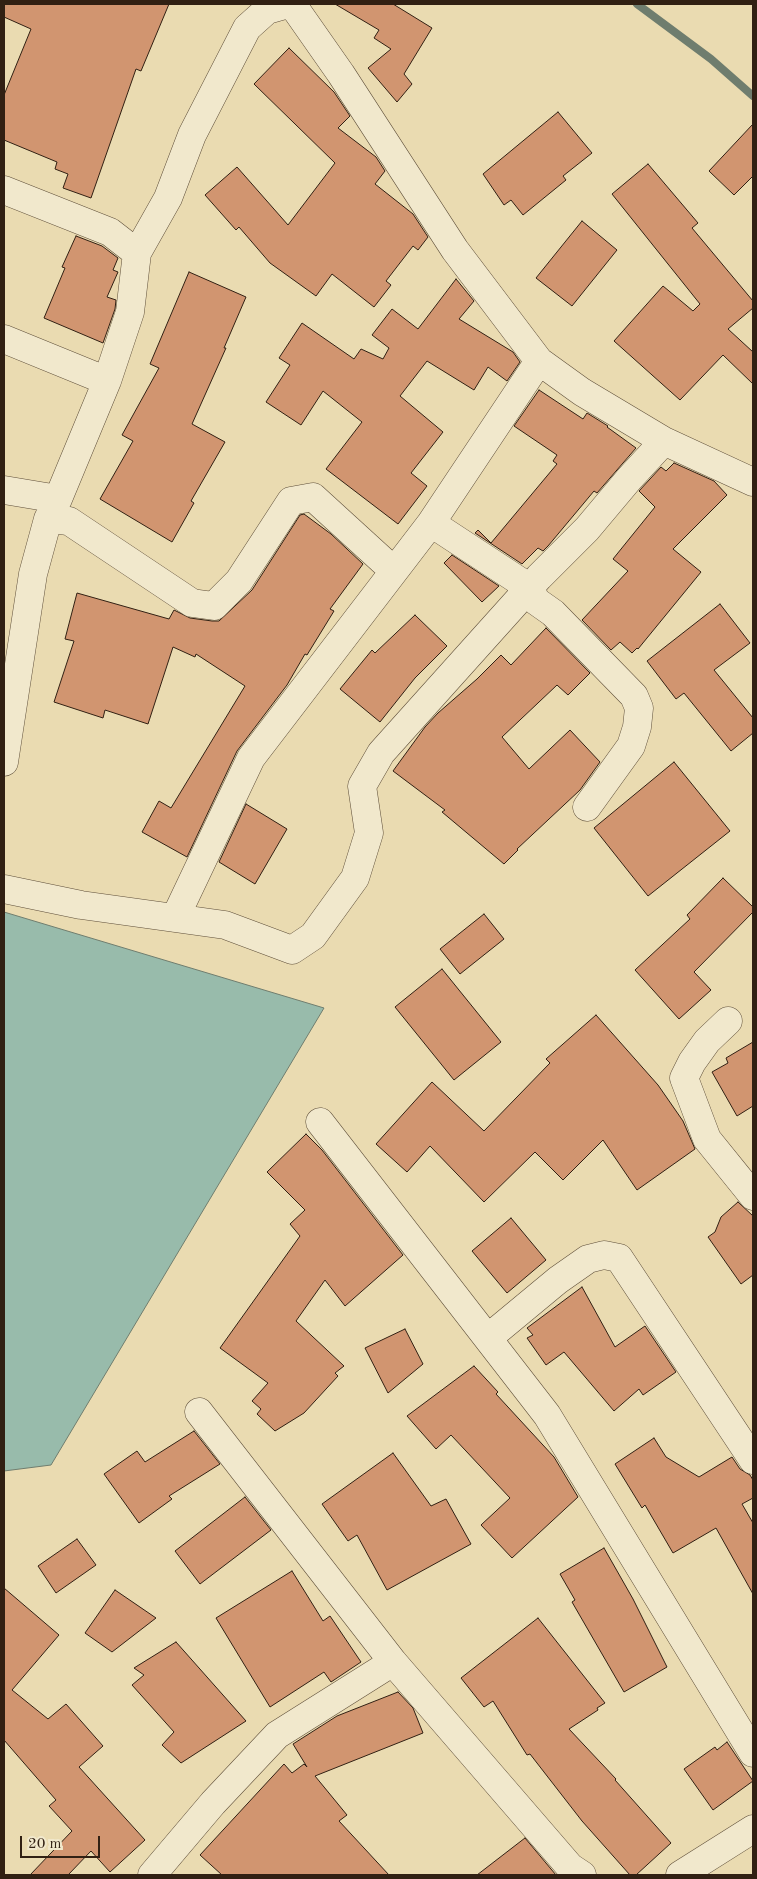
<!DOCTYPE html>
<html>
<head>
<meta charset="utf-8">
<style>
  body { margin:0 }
  #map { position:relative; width:757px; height:1879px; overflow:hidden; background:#eadbb1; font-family:"Old Standard TT",serif }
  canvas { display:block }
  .frame { position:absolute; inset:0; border:5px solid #312013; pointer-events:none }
  .scale { position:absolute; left:20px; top:1836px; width:80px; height:22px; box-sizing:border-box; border:2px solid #312013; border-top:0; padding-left:6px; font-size:15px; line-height:18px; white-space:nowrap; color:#312013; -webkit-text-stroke:4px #f1e8cc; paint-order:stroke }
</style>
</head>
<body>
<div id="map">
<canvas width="757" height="1879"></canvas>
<div class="frame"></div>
<div class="scale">20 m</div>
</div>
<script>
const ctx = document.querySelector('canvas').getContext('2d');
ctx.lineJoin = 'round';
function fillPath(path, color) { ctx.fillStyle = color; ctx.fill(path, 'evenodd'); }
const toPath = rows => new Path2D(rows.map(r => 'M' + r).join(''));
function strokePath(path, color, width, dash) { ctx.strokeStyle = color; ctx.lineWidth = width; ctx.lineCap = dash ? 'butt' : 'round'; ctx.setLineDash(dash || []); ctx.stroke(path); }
const water = toPath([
  [4,912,324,1008,51,1465,4,1471,4,912]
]);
const stream = toPath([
  [637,4,711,59,753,96]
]);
const building = toPath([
  [4,4,169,4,141,71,136,69,91,198,63,188,68,174,55,169,57,162,4,140,4,95,31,29,4,17,4,4],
  [335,4,393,4,432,28,404,74,412,84,397,102,368,68,391,49,374,38,379,30,335,4],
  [289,48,334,92,350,116,338,128,376,157,385,171,375,184,413,214,428,237,418,250,413,246,386,281,391,285,374,307,332,274,316,296,270,263,239,227,236,230,205,195,237,167,288,225,335,163,254,84,289,48],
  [558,112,592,153,563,176,566,180,523,215,511,200,504,205,483,174,558,112],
  [753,124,753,176,734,195,709,171,753,124],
  [648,164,698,223,692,228,753,301,753,308,728,329,753,352,753,384,723,355,680,400,614,341,663,286,693,311,700,304,612,194,648,164],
  [582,221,617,250,572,306,536,278,582,221],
  [76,236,102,246,118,258,113,270,118,272,107,297,116,300,115,309,103,343,44,318,65,268,62,267,76,236],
  [189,272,246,297,224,348,226,348,192,424,225,442,191,501,194,503,172,542,100,499,133,441,122,435,159,368,150,364,189,272],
  [456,279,474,301,459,319,513,352,520,362,507,381,488,367,474,390,427,361,400,396,443,432,411,473,427,486,398,524,326,469,362,422,323,391,301,425,266,402,290,365,279,358,302,323,354,359,361,349,383,359,389,348,372,335,392,309,418,329,456,279],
  [539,390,583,419,587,413,608,426,607,427,636,448,597,493,594,491,548,546,543,551,538,548,522,564,475,533,478,530,491,543,557,464,553,461,557,455,514,426,539,390],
  [674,463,714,481,727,495,673,549,701,572,638,649,637,648,632,653,620,642,611,650,582,620,628,571,613,559,655,507,639,491,661,467,666,471,674,463],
  [304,514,331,534,363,564,330,609,334,611,307,655,305,654,287,685,237,751,187,857,142,832,159,801,171,808,245,686,196,654,195,657,173,647,148,724,105,710,103,718,54,702,74,641,65,639,77,593,169,619,174,610,190,618,212,621,219,621,252,590,300,515,304,514],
  [452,555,499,586,482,602,444,563,452,555],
  [720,604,750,643,714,670,753,718,753,733,731,751,684,693,676,699,647,661,720,604],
  [415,615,447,646,415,678,380,722,340,689,372,650,375,653,415,615],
  [546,628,590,673,568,695,557,685,502,737,529,769,570,730,600,762,580,790,517,849,518,850,504,864,442,812,445,810,393,771,425,727,438,713,477,679,501,655,511,665,546,628],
  [674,762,730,831,648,896,594,828,674,762],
  [246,804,287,829,255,884,219,862,246,804],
  [723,878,753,907,753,912,694,972,711,990,679,1019,635,970,690,919,687,915,723,878],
  [484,914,504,939,460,974,440,949,484,914],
  [442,969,501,1042,454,1080,395,1007,442,969],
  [596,1015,658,1085,683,1121,695,1149,637,1190,603,1140,563,1180,535,1152,484,1202,430,1146,407,1172,376,1144,432,1082,484,1131,550,1063,546,1059,596,1015],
  [753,1042,753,1106,737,1116,712,1072,728,1063,726,1058,753,1042],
  [306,1134,322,1150,403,1255,345,1306,325,1280,296,1321,344,1366,335,1373,338,1376,304,1413,275,1431,257,1414,261,1409,252,1401,268,1383,220,1348,300,1236,290,1224,305,1210,267,1172,306,1134],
  [738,1202,753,1216,753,1275,741,1284,708,1237,715,1232,721,1217,738,1202],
  [511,1218,546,1260,507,1293,472,1251,511,1218],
  [582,1287,615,1347,645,1326,676,1372,643,1395,639,1389,614,1411,564,1352,546,1365,527,1338,533,1335,527,1328,582,1287],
  [405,1329,423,1364,388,1393,365,1348,405,1329],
  [474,1366,498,1392,496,1394,554,1457,578,1497,512,1558,481,1525,510,1498,451,1435,436,1449,407,1416,474,1366],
  [194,1431,220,1464,169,1496,172,1499,139,1523,104,1474,137,1451,145,1462,194,1431],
  [654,1438,666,1457,699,1477,732,1457,740,1469,750,1475,753,1480,753,1498,742,1504,753,1523,753,1594,716,1528,673,1553,645,1505,642,1508,615,1464,654,1438],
  [393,1453,431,1506,446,1499,471,1544,387,1590,357,1535,348,1541,322,1504,393,1453],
  [245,1497,271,1530,200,1584,175,1551,245,1497],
  [77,1539,96,1565,56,1593,38,1566,77,1539],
  [604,1548,633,1599,667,1667,624,1692,572,1602,575,1600,560,1574,604,1548],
  [292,1571,323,1621,330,1616,361,1662,331,1682,324,1672,270,1707,216,1618,292,1571],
  [4,1588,59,1635,12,1690,48,1719,66,1704,103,1746,79,1767,145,1840,110,1872,91,1851,68,1875,30,1875,72,1831,49,1806,56,1800,4,1740,4,1588],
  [115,1590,156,1618,112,1652,85,1633,115,1590],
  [538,1618,605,1703,597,1708,598,1710,569,1729,616,1779,615,1780,671,1843,636,1875,630,1875,582,1821,530,1754,527,1755,493,1701,484,1707,461,1678,538,1618],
  [176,1642,246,1721,181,1763,162,1745,174,1732,132,1685,144,1675,134,1668,176,1642],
  [398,1692,413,1708,423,1733,315,1776,347,1815,339,1821,389,1875,222,1875,200,1855,284,1764,292,1773,304,1764,307,1767,293,1744,337,1716,398,1692],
  [727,1742,753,1781,713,1810,684,1769,715,1747,717,1750,727,1742],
  [525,1838,556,1875,477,1875,525,1838]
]);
const street = toPath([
  [292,4,341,74,455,250,539,361,582,392,664,441,753,482],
  [4,190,110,232,137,253],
  [4,339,107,381],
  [4,490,58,499],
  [48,519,69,521,192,603,214,606,239,581,291,501,313,497,394,571],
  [431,523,530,588,536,601,553,613,634,696,639,708,637,727,631,746,587,807],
  [4,762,33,574,48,519,58,499,107,381,130,312,137,253,168,198,192,135,247,28,267,10,288,4],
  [4,889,81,905,225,925,292,950,313,936,355,878,369,833,362,786,381,753,539,577,587,529,629,479,664,441],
  [175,918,251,758,431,523,539,361],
  [728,1021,707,1041,692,1062,684,1078,707,1139,753,1196],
  [320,1122,547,1415,753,1753],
  [488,1338,558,1280,588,1259,604,1255,619,1258,753,1460],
  [199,1412,393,1662,570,1867,582,1875],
  [152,1875,213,1803,277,1735,393,1662],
  [680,1875,753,1829]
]);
fillPath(water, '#98bbab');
strokePath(water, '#6f7d6e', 1);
strokePath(stream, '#6f7d6e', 8);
fillPath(building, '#d19570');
strokePath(building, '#312013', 1);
strokePath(street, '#5f4f3a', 29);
strokePath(street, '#f1e8cc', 28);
</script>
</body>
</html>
